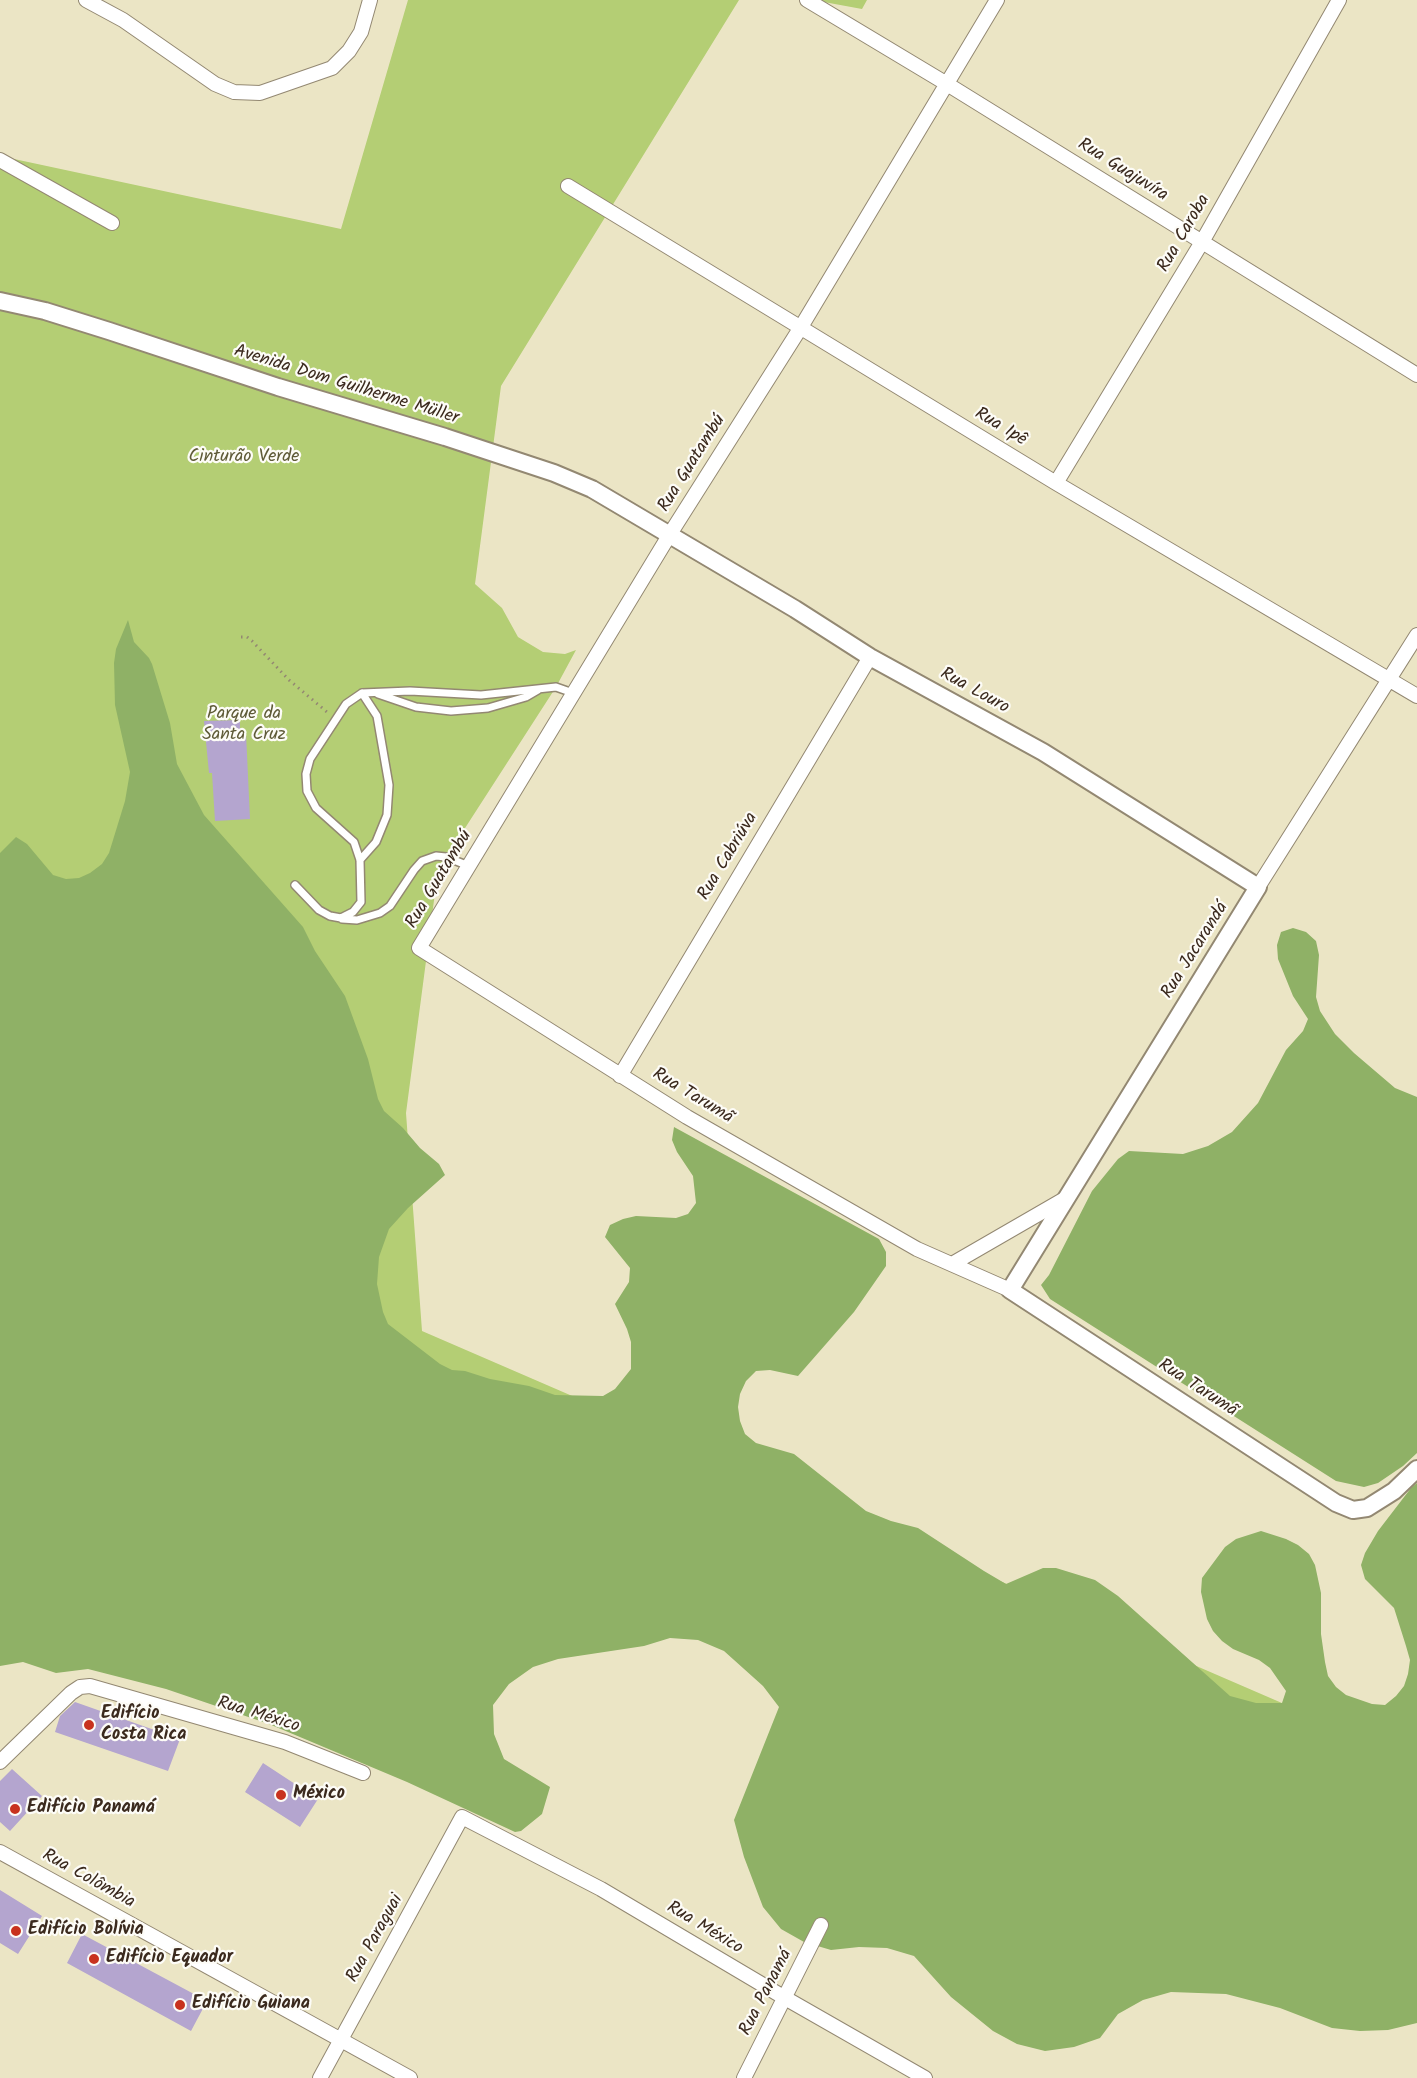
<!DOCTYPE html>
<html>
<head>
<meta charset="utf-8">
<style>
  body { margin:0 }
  canvas { display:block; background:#ebe5c5 }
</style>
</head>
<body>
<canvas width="1417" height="2078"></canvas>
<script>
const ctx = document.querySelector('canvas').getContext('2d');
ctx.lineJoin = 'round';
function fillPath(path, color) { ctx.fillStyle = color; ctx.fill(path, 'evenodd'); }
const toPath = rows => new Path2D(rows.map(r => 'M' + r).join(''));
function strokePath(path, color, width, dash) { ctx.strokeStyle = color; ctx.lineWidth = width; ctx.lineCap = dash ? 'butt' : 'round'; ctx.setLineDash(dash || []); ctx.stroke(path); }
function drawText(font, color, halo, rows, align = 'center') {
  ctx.font = font + ' Kalam,sans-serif'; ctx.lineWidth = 4.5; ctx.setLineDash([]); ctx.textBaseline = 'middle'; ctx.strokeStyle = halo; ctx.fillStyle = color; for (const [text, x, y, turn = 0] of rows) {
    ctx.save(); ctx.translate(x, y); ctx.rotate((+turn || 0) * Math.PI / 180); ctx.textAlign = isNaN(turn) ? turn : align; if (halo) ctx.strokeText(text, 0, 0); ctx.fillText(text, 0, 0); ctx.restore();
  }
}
const green = toPath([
  [408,0,739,0,501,386,475,584,502,608,518,637,543,652,565,654,576,650,556,687,438,870,406,1113,422,1331,1416,1761,718,1621,0,1389,0,156,341,229],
  [813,0,867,0,862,9]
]);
const forest = toPath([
  [128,620,134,642,149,658,152,664,170,723,177,764,204,815,303,927,315,951,345,996,368,1059,378,1099,384,1111,403,1128,420,1148,439,1164,445,1175,408,1208,389,1229,379,1257,377,1284,383,1312,388,1324,440,1364,452,1370,465,1371,490,1379,529,1386,555,1395,603,1396,615,1389,631,1369,631,1342,627,1329,615,1304,629,1282,630,1268,605,1237,610,1225,623,1219,636,1216,676,1218,688,1214,696,1203,693,1176,677,1152,672,1140,674,1127,879,1239,886,1252,886,1266,854,1312,798,1376,770,1370,756,1371,746,1381,740,1394,738,1407,740,1421,745,1434,756,1443,794,1454,866,1511,891,1521,918,1528,984,1571,1006,1584,1043,1568,1056,1568,1095,1580,1118,1596,1230,1696,1256,1703,1282,1703,1286,1691,1270,1668,1259,1660,1233,1649,1222,1641,1213,1631,1207,1619,1201,1592,1202,1578,1225,1547,1236,1539,1261,1531,1286,1539,1298,1545,1309,1554,1315,1565,1321,1593,1321,1634,1325,1662,1328,1676,1336,1687,1346,1695,1372,1704,1385,1705,1396,1696,1404,1686,1408,1674,1410,1660,1406,1646,1394,1608,1365,1579,1361,1565,1365,1553,1378,1531,1411,1488,1417,1483,1417,2023,1388,2030,1360,2031,1332,2028,1280,2008,1226,1994,1171,1992,1143,2000,1118,2014,1100,2038,1074,2047,1045,2051,1017,2044,993,2031,951,1997,914,1956,887,1948,859,1947,831,1950,804,1942,781,1929,763,1907,744,1857,734,1820,779,1707,763,1686,724,1651,698,1640,670,1638,644,1646,558,1659,533,1667,509,1684,493,1705,494,1734,504,1759,550,1787,542,1814,521,1831,515,1832,407,1782,269,1724,166,1689,88,1669,56,1673,23,1662,0,1666,0,853,16,837,27,844,53,875,66,879,79,878,90,873,102,864,109,853,125,801,130,772,115,705,114,663,116,649],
  [1293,928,1306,932,1316,941,1319,955,1316,997,1320,1011,1335,1034,1354,1053,1395,1088,1417,1097,1417,1453,1403,1466,1378,1483,1364,1487,1336,1481,1050,1299,1041,1285,1049,1275,1092,1191,1118,1159,1129,1151,1183,1154,1208,1146,1232,1132,1258,1103,1286,1050,1303,1031,1308,1019,1293,996,1278,959,1277,945,1281,932]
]);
const building = toPath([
  [240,720,240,733,246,733,250,819,215,821,212,773,209,773,204,721],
  [75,1702,180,1739,168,1771,55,1732,60,1716],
  [263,1763,318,1799,300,1827,245,1792],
  [12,1769,42,1796,10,1831,0,1822,0,1781],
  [0,1890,42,1916,18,1954,0,1943],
  [82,1934,207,2001,191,2031,67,1963]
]);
const path = toPath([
  [241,637,247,637,252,641,289,680,327,712]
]);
const service = toPath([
  [378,694,416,707,451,711,488,708,526,697,538,690],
  [360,860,376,842,387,815,389,785,377,716,362,693],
  [295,885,319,910,330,916,341,918,353,912,361,902,360,860,354,842,316,808,307,791,306,774,310,759,346,704,362,693,410,691,481,695,556,687,573,693],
  [342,919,357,920,380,913,390,906,414,870,422,861,436,856,446,857,469,866]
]);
const minor = toPath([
  [86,0,123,20,215,84,234,92,260,93,332,68,349,51,361,32,370,0],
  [807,0,947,84,1417,375],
  [997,0,801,327,670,534,419,948,687,1117,917,1249,1010,1290],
  [0,160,112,223],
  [568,186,1056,483,1417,696],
  [1056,483,1202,242,1339,0],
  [1258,887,1417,635],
  [620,1076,870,657],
  [952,1264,1068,1197],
  [0,1762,71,1693,80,1687,90,1686,285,1742,363,1773],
  [0,1852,410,2078],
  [320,2078,462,1817,601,1889,785,1998,925,2078],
  [744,2078,821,1925]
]);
const tertiary = toPath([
  [0,301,45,311,109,331,278,387,445,437,554,473,592,489,795,609,870,657,1043,752,1258,887,1010,1290,1336,1503,1353,1510,1367,1508,1394,1491,1417,1469]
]);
const markers = [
  [89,1725,6,"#c8321e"],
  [281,1795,6,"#c8321e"],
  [15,1809,6,"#c8321e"],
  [16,1931,6,"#c8321e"],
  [94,1959,6,"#c8321e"],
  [180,2005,6,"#c8321e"]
];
const streetNames = [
  ["Rua Guajuvíra",1122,171,32],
  ["Rua Caroba",1185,234,-60],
  ["Avenida Dom Guilherme Müller",346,386,17],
  ["Rua Ipê",1000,428,31],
  ["Rua Guatambú",693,464,-58],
  ["Rua Louro",974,692,29],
  ["Rua Cabriúva",729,857,-59],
  ["Rua Guatambú",440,880,-59],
  ["Rua Jacarandá",1196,951,-58],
  ["Rua Tarumã",692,1097,31],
  ["Rua Tarumã",1197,1389,33],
  ["Rua México",258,1716,17],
  ["Rua Colômbia",88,1880,29],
  ["Rua México",704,1929,31],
  ["Rua Paraguai",376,1939,-61],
  ["Rua Panamá",767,1993,-63]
];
const parkNames = [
  ["Cinturão Verde",244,458],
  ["Parque da",244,715],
  ["Santa Cruz",244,736]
];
const poiNames = [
  ["Edifício",101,1715],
  ["Costa Rica",101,1736],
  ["México",293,1795],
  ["Edifício Panamá",27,1809],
  ["Edifício Bolívia",28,1931],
  ["Edifício Equador",106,1959],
  ["Edifício Guiana",192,2005]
];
fillPath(green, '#b4ce74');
fillPath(forest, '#8fb166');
fillPath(building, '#b4a5cf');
strokePath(service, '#938872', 10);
strokePath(minor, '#938872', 16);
strokePath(tertiary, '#938872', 20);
strokePath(path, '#938872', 3, [1.5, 4.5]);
strokePath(service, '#fff', 7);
strokePath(minor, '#fff', 14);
strokePath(tertiary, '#fff', 16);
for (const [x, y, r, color] of markers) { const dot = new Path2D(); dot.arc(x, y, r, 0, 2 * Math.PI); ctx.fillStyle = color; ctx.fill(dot); strokePath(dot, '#fdfcf7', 2); }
drawText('18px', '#3b2a1e', '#fdfcf7', streetNames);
drawText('18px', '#5f5b38', '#fdfcf7', parkNames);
drawText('bold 18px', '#3b2a1e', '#fdfcf7', poiNames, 'left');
</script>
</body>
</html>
